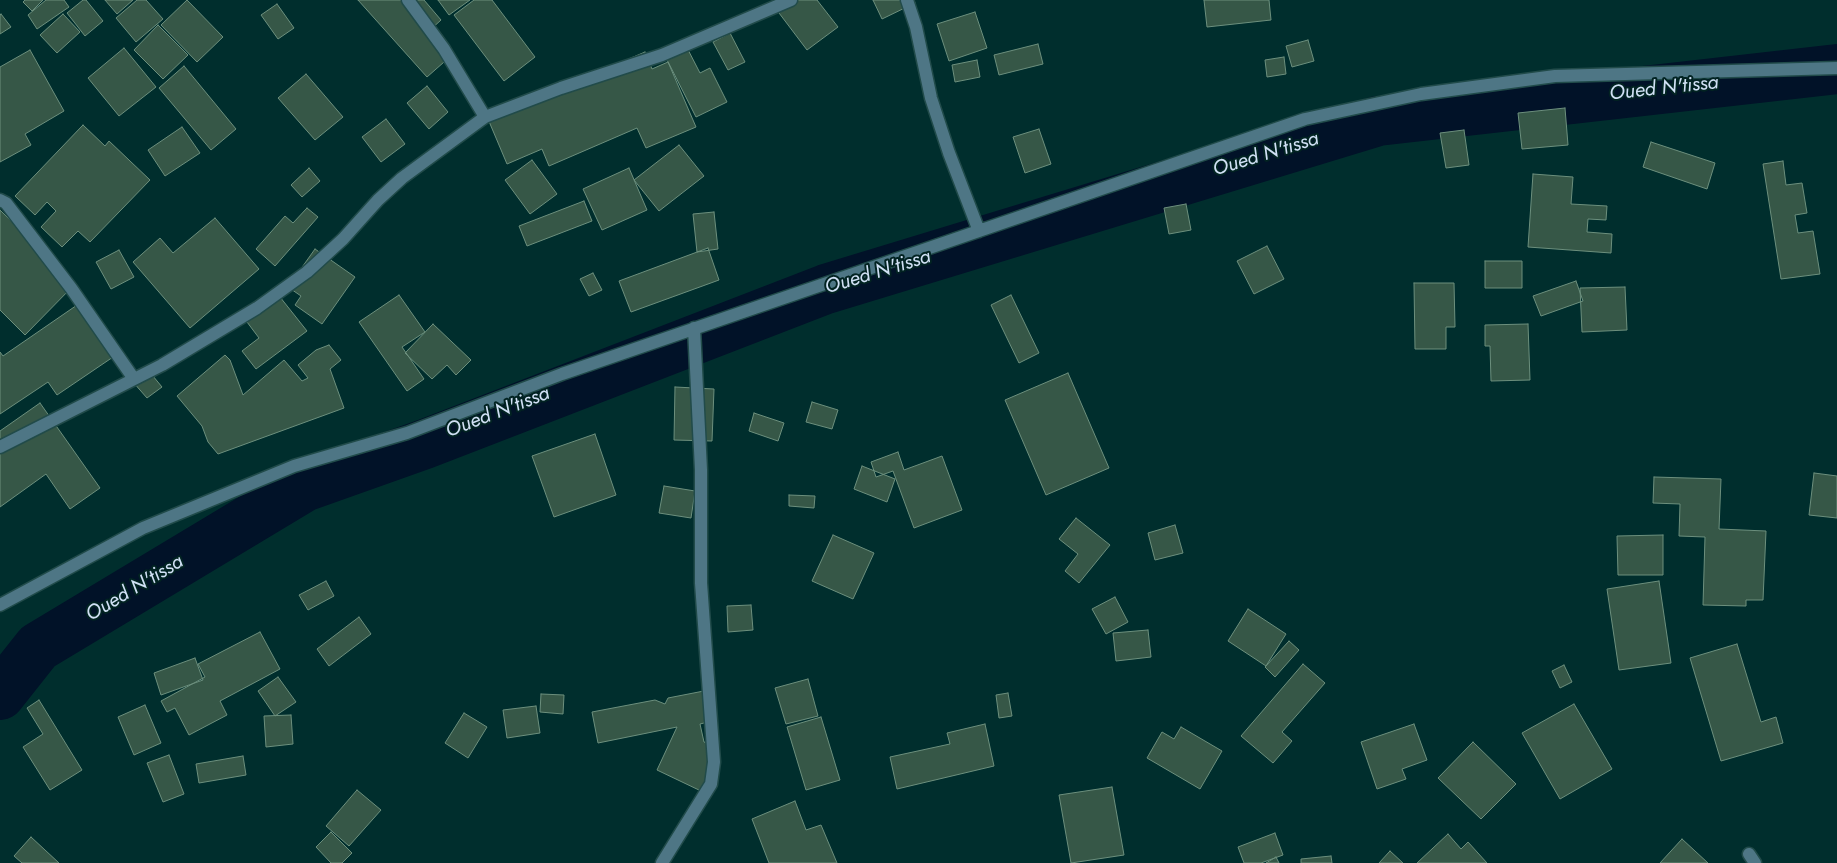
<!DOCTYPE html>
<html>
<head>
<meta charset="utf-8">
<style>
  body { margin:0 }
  canvas { display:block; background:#002e2d }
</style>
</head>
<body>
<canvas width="1837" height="863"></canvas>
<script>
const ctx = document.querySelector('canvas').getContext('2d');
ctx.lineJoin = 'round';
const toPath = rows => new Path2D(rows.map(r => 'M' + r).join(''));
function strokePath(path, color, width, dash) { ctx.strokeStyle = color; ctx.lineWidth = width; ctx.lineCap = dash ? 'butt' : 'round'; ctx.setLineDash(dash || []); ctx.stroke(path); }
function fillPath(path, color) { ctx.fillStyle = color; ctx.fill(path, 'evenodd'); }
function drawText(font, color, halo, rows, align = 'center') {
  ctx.font = font + ' Jost,sans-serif'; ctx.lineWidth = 4; ctx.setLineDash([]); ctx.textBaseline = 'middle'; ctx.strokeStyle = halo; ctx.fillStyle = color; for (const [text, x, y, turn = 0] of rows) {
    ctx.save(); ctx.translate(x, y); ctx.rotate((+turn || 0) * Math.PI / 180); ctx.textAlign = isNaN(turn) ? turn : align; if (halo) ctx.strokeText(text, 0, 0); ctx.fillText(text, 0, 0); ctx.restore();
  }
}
const river = toPath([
  [0,695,38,647,304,487,425,444,826,289,1378,121,1837,69]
]);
const building = toPath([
  [25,0,43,0,32,11,23,2,25,0],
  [46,0,64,0,69,7,37,29,28,15,46,0],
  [83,0,86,0,103,21,85,36,67,13,83,0],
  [105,0,133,0,117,14,105,0],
  [137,0,146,0,163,19,136,42,116,18,137,0],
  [187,0,223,37,197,62,161,25,187,0],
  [358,0,424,0,441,20,430,30,452,55,427,77,358,0],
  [438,0,470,0,449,15,438,0],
  [474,0,492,0,535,57,504,81,454,15,474,0],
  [787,0,817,0,838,27,807,50,776,9,787,0],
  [873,0,914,0,915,3,882,19,873,0],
  [1204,0,1269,0,1271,20,1207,27,1204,0],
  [277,4,294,28,278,39,261,15,277,4],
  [975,12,987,48,949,61,937,24,975,12],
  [1,14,11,27,0,34,0,15,1,14],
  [63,14,80,32,57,53,40,35,63,14],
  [158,25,188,55,163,79,134,50,158,25],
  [730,33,745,62,728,70,713,42,730,33],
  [683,40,700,73,710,68,727,102,696,117,662,50,683,40],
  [1308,40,1314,61,1292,67,1286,46,1308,40],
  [1038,44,1043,64,999,75,994,55,1038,44],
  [124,48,156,87,119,116,88,78,124,48],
  [30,50,64,111,25,134,31,145,0,162,0,67,30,50],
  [645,52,652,69,668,62,696,127,646,148,637,128,549,166,542,149,507,164,488,119,645,52],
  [1284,57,1286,74,1267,77,1265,60,1284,57],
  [977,60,980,77,955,82,952,65,977,60],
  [184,66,236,129,211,150,159,88,184,66],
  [306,74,343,117,315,140,278,98,306,74],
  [427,86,448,112,429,129,407,103,427,86],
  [1565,108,1568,145,1522,149,1518,113,1565,108],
  [386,119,405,144,381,162,362,137,386,119],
  [83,125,105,146,109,141,150,180,90,242,78,231,62,247,41,227,56,211,47,202,35,215,15,196,83,125],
  [182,127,200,153,165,176,148,150,182,127],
  [1039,129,1051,164,1025,173,1013,137,1039,129],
  [1464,130,1469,165,1446,168,1440,133,1464,130],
  [1651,142,1715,163,1707,189,1643,167,1651,142],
  [679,145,704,176,659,211,634,180,679,145],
  [532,160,557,194,530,214,505,180,532,160],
  [1783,161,1786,185,1802,183,1807,213,1795,215,1798,233,1813,231,1820,274,1781,279,1763,164,1783,161],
  [309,168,320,181,302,197,291,185,309,168],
  [629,168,647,210,602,230,583,189,629,168],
  [1533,174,1573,177,1571,204,1607,206,1606,220,1588,219,1587,232,1612,234,1611,253,1528,247,1533,174],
  [584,201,592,221,527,246,519,226,584,201],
  [1186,204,1191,230,1169,234,1164,208,1186,204],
  [307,208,318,217,275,266,256,249,285,216,293,223,307,208],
  [0,210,75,284,25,335,0,310,0,210],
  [714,212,718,249,697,252,693,214,714,212],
  [215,218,259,269,190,328,133,262,160,238,173,253,215,218],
  [1267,246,1284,279,1254,294,1237,261,1267,246],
  [708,248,719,280,631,312,619,281,708,248],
  [315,249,355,277,322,324,295,305,301,296,288,287,315,249],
  [119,250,134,277,111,289,96,262,119,250],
  [1485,261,1522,261,1522,288,1485,288,1485,261],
  [593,273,602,290,589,296,580,279,593,273],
  [1576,281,1583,301,1541,316,1533,296,1576,281],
  [1414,283,1454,283,1455,327,1446,327,1446,349,1415,349,1414,283],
  [1625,287,1627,330,1582,332,1580,288,1625,287],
  [399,295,425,332,402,347,424,379,407,391,359,322,399,295],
  [1011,295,1039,353,1019,363,991,305,1011,295],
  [280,297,307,331,256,369,242,351,259,338,247,322,280,297],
  [80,303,116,355,57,395,48,382,0,414,0,352,3,356,80,303],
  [433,324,471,360,456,375,447,365,432,379,405,353,433,324],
  [1528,324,1530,380,1491,381,1490,346,1485,346,1485,325,1528,324],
  [329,345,341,360,330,369,344,408,218,454,208,442,202,426,177,396,225,355,230,360,243,395,284,360,302,381,308,378,298,365,316,350,329,345],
  [148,370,162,387,147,398,133,382,148,370],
  [1068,373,1109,468,1046,495,1005,400,1068,373],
  [675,387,714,389,712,441,674,440,675,387],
  [812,402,838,410,832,429,806,422,812,402],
  [40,403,100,488,70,509,46,474,0,507,0,431,40,403],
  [754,413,784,423,778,441,749,431,754,413],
  [595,434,616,495,554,517,532,456,595,434],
  [898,452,904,470,942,456,962,510,914,528,893,471,876,477,871,462,898,452],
  [862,466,895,479,887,502,854,489,862,466],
  [1814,473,1837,476,1837,518,1809,515,1814,473],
  [1654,477,1721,479,1719,529,1766,531,1763,600,1746,600,1746,606,1703,605,1705,537,1679,536,1680,504,1653,503,1654,477],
  [664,486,695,491,691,518,659,513,664,486],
  [789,495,815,496,814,508,789,506,789,495],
  [1076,518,1110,545,1079,583,1065,571,1078,554,1059,539,1076,518],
  [1175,525,1183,553,1155,560,1148,533,1175,525],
  [833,535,874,553,853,599,812,581,833,535],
  [1663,535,1663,575,1618,575,1617,536,1663,535],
  [326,581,334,596,308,610,299,595,326,581],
  [1659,581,1671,663,1619,670,1607,589,1659,581],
  [1115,597,1128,622,1106,634,1092,609,1115,597],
  [751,605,753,630,728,632,727,606,751,605],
  [1248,609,1286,634,1266,666,1228,641,1248,609],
  [359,617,371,634,329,666,317,649,359,617],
  [1148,630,1151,657,1116,661,1113,633,1148,630],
  [260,632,280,669,220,701,227,715,189,735,175,708,167,712,161,701,205,677,198,664,260,632],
  [1289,641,1299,650,1275,677,1265,667,1289,641],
  [1737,644,1761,722,1776,717,1783,743,1721,761,1690,658,1737,644],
  [195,658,203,680,161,695,154,673,195,658],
  [1303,664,1325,683,1282,732,1292,741,1273,763,1241,736,1303,664],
  [1564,665,1572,682,1560,688,1552,671,1564,665],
  [278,677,296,702,275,716,258,691,278,677],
  [808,679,818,716,786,724,775,688,808,679],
  [709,690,716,720,700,724,704,742,713,746,716,761,701,791,657,770,677,727,598,743,592,712,655,700,665,704,668,698,709,690],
  [1008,693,1012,716,999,718,996,695,1008,693],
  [541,694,564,695,563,714,540,712,541,694],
  [39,700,82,770,50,790,23,747,43,734,27,708,39,700],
  [1574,704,1612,769,1560,799,1522,733,1574,704],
  [145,705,161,743,134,755,118,717,145,705],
  [536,706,540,733,507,738,503,710,536,706],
  [464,713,487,727,468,758,445,743,464,713],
  [291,715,293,744,266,747,264,716,291,715],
  [821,717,840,780,806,790,787,727,821,717],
  [985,724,994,766,897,789,890,757,950,744,947,733,985,724],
  [1414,724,1427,760,1402,769,1406,779,1377,789,1361,742,1414,724],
  [1181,727,1222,751,1200,789,1147,758,1162,732,1174,739,1181,727],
  [1473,742,1516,784,1481,819,1438,778,1473,742],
  [169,755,184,794,163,802,147,763,169,755],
  [243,756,246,775,199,783,196,764,243,756],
  [1112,787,1124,855,1071,863,1059,795,1112,787],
  [357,790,381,810,349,846,326,826,357,790],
  [795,801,806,830,821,825,837,863,769,863,752,819,795,801],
  [331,832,352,853,342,863,331,863,316,847,331,832],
  [1275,833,1283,855,1261,863,1244,863,1238,847,1275,833],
  [1448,834,1461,849,1468,842,1487,863,1417,863,1448,834],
  [31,837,59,863,22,863,14,856,31,837],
  [1682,839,1708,863,1660,863,1682,839],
  [1390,851,1403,863,1379,863,1390,851],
  [1331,856,1332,863,1301,863,1301,859,1331,856],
  [1276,857,1279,863,1266,863,1276,857]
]);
const minor = toPath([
  [408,0,444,49,485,117],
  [907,0,916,27,931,98,949,153,979,231],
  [0,200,6,203,71,288,134,379],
  [0,447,162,365,257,308,307,272,343,239,378,200,402,178,485,117,561,88,662,55,791,0],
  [0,605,143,528,294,466,407,433,562,374,1305,119,1421,94,1555,76,1837,68],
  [1749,854,1755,863],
  [662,863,711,784,714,762,701,583,701,470,694,328]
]);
const waterNames = [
  ["Oued N'tissa",1664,89,-6],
  ["Oued N'tissa",1266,155,-17],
  ["Oued N'tissa",878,273,-17],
  ["Oued N'tissa",498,413,-21],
  ["Oued N'tissa",135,589,-31]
];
strokePath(river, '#011228', 50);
fillPath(building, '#365747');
strokePath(building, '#6c8f7d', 1);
strokePath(minor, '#214b4a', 15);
strokePath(minor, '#4e7685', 12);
drawText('italic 20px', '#d1e1f5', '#022322', waterNames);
</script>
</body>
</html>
